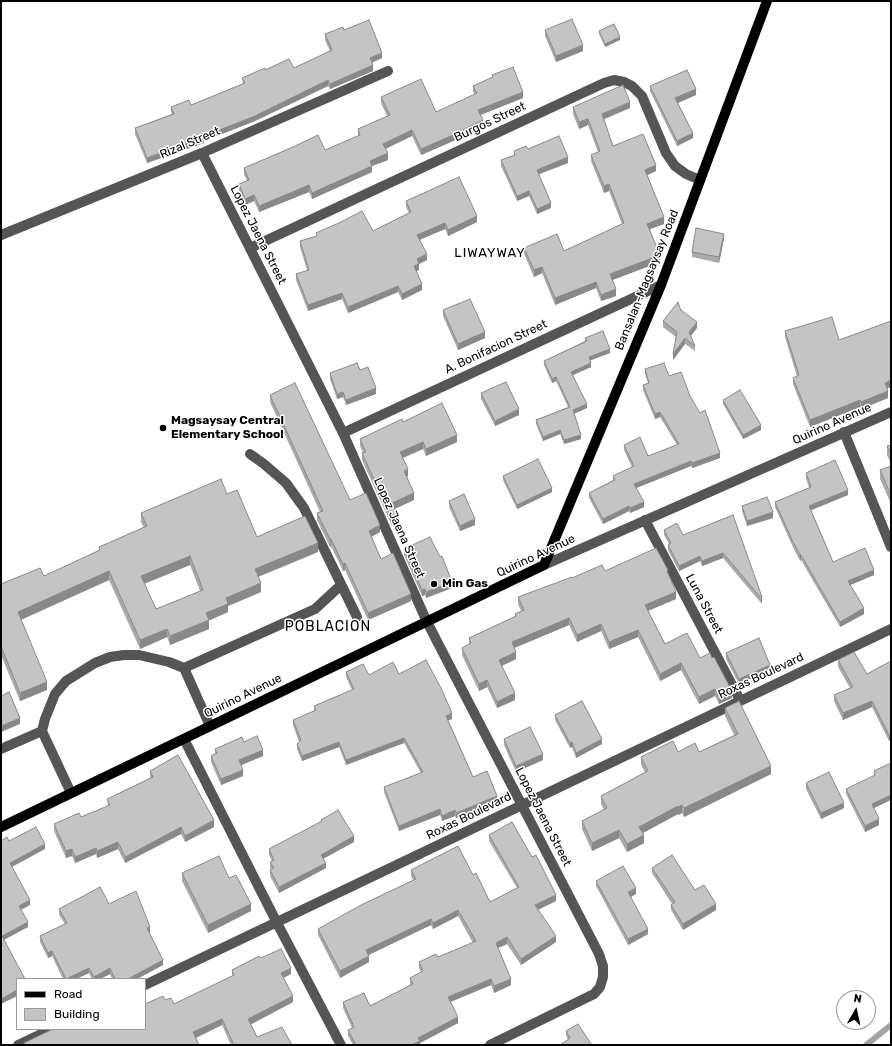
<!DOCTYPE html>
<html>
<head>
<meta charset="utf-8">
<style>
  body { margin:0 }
  #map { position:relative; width:892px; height:1046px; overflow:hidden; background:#fff; font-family:Rubik,sans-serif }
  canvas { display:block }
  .frame { position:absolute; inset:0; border:2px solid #000; pointer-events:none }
  .legend { position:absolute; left:16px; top:978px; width:130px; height:52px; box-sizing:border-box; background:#fff; border:1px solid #999; margin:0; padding:5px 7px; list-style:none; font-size:12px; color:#000 }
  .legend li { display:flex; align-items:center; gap:8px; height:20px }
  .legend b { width:20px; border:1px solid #999 }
  .north { position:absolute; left:836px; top:990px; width:40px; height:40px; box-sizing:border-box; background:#fff; border:1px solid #999; border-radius:50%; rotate:9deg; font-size:11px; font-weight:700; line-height:16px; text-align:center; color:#000 }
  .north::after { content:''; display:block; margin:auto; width:14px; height:18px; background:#000; clip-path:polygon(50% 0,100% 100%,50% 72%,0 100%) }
</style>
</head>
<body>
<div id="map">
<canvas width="892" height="1046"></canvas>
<div class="frame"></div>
<ul class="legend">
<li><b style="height:5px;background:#000"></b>Road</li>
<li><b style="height:11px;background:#c4c4c4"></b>Building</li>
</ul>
<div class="north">N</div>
</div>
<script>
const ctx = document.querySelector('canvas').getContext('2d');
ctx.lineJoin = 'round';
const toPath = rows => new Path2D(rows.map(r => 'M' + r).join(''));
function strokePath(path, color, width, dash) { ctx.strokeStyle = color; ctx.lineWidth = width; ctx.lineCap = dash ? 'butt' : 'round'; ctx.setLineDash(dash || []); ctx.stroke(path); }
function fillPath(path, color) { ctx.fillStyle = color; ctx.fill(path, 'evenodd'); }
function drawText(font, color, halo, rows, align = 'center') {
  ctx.font = font + ' Rubik,sans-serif'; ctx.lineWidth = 3; ctx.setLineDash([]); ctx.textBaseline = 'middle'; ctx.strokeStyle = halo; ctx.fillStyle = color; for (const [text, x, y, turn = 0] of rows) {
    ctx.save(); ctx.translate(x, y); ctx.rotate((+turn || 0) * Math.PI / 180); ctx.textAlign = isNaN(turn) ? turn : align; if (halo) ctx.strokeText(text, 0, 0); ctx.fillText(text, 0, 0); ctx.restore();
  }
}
const stream = toPath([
  [866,1045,891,1025]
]);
const minor = toPath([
  [202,153,343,433,427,622,599,954,603,966,603,977,600,987,594,994,490,1045],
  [1,235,202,153,388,71],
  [250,248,604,83,614,80,624,82,632,86,642,96,666,153,675,166,686,174,700,180],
  [844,432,891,547],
  [343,433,661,285],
  [250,454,264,464,286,483,304,508,357,617],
  [645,520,740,700],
  [544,565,891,412],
  [184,668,210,726],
  [184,739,277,923,341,1045],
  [1,749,42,731],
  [71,793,42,731,45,719,55,694,66,681,95,663,110,657,124,655,139,655,169,662,184,668,315,609,341,585],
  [145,985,891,629],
  [18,1045,52,1029]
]);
const major = toPath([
  [1,827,544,565,661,285,767,1]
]);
const wall = toPath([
  [344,30,382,58,372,63,373,71,330,89,328,86,255,121,204,141,204,143,147,163,135,134,135,128,172,114,171,112,171,107,191,105,243,84,242,78,265,70,294,68,330,51,325,40,325,34],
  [545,30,583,51,556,62,545,36],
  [599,31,620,40,605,47,599,34],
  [492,75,523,98,480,115,483,126,451,142,421,155,412,136,385,149,388,160,372,166,372,172,312,199,309,192,259,212,254,201,245,205,239,190,239,184,247,181,244,174,244,168,325,150,358,136,358,129,387,116,381,103,381,97,436,112,475,95,473,92,473,86,492,78],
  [650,86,696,95,678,103,693,138,677,146,650,91],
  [573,107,630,108,604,119,613,146,656,171,647,175,664,224,650,229,660,262,612,280,616,296,601,301,596,288,555,305,542,273,534,277,524,254,524,248,564,251,622,224,609,191,604,193,591,161,591,155,598,152,588,125,579,129,573,114],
  [528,149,568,163,539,174,551,208,537,214,529,196,517,201,501,166,501,160,514,155,514,151],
  [406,201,477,222,448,236,445,229,419,240,427,260,419,264,419,270,416,271,422,290,402,300,398,292,348,313,342,299,308,311,296,280,296,274,307,270,300,247,300,241,316,236,316,233,373,231,409,213,406,207],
  [724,239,719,263,692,257,692,252],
  [443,310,485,338,458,350,443,316],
  [681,311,697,328,691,336,695,346,695,351,685,344,673,360,676,337,663,327,663,321],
  [890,318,891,318,891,387,887,388,888,398,861,409,860,407,810,427,793,384,793,378,797,376,785,337,785,331,839,340,890,322],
  [585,338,610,353,590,360,591,367,573,375,587,408,574,414,581,439,564,444,560,434,543,441,536,424,536,420,568,407,556,381,552,383,544,365,544,361,585,341],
  [645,369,669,376,690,396,720,458,692,468,691,466,636,488,644,507,630,513,629,511,603,524,589,498,589,493,613,480,613,476,632,467,624,450,624,445,648,456,677,445,660,417,655,419,643,390,643,385,648,383,645,374],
  [360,370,376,394,346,405,343,397,337,399,330,379,330,373],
  [481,393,519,415,495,426,481,399],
  [270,395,350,500,380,532,371,537,381,559,411,601,368,620,345,570,343,571,331,546,330,547,317,520,317,513,320,512,270,402],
  [723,400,761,430,743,439,723,404],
  [403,422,457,442,426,456,423,449,403,458,408,476,407,477,414,500,395,509,398,523,392,526,362,460,362,453,363,453,360,446,360,439],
  [891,445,891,464,887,455,887,446],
  [891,466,891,504,880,479,880,470],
  [806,473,848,495,811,510,833,562,874,575,850,585,864,614,840,627,801,560,800,561,792,545,775,507,775,502,809,488,806,478],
  [503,476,552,492,517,509,503,480],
  [227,494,257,537,318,552,258,577,261,592,228,606,228,612,209,620,209,629,170,645,167,637,140,649,109,580,21,620,47,690,20,701,1,655,1,584,44,576,99,551,99,547,144,528,141,522,141,513],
  [190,565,200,591,156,609,144,584],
  [449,501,475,525,460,531,449,507],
  [742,506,773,518,747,526,742,511],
  [733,515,762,602,761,603,723,558,702,566,700,561,679,571,668,550,668,545,669,544,664,535,664,530,683,535],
  [404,549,452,588,426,598,425,595,422,596,404,555],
  [605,571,668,573,676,599,648,611,665,644,700,658,732,698,719,704,715,696,699,704,681,670,660,681,638,637,609,649,601,631,577,642,569,625,514,648,516,659,502,666,515,700,497,708,487,687,479,691,462,655,462,648,469,644,469,638,515,617,515,614,521,611,518,604,518,597,572,578],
  [726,653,770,670,739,684,726,659],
  [838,660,867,674,891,661,889,741,872,707,843,720,834,701,834,695,850,688,838,667],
  [346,672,369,675,399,674,452,719,448,720,473,777,497,801,456,818,455,816,442,821,440,815,399,831,384,792,384,787,421,773,404,743,346,765,339,747,302,761,297,749,297,744,299,742,293,725,293,720,314,711,314,706,352,690,346,677],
  [725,708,771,774,684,817,682,813,678,815,678,814,643,833,644,843,627,852,619,838,592,851,582,829,582,821,604,810,601,804,601,796,645,772,641,765,641,757,678,752,699,752,734,735,725,716],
  [555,715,602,744,576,758,572,747,570,748,555,720],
  [504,739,543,760,516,772,504,745],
  [244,742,263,756,241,765,243,776,221,785,211,762,211,756,215,754,215,749],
  [891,763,874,808,879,825,865,832,846,794,846,789,874,776,874,771],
  [150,771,214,827,185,842,181,834,125,863,118,849,97,858,96,854,75,863,72,856,66,858,54,831,54,824,81,817,108,806,107,799,150,778],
  [806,783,844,808,821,819,806,789],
  [321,820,354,842,323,859,326,868,279,893,270,876,270,870,271,869,270,867,270,862,272,861,269,855,269,849,321,822],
  [489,835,556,901,538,910,556,942,521,965,507,944,498,948,511,985,494,993,491,985,450,1002,458,1023,420,1043,420,1045,353,1045,348,1036,348,1030,352,1028,343,1008,343,1002,370,1006,410,985,410,978,421,972,419,968,419,962,438,957,473,943,458,916,433,929,431,925,369,955,369,962,340,978,318,935,318,929,413,880,411,876,411,870,473,875,490,902,517,888,489,841],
  [652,868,695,890,716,910,683,930,671,910,671,905,672,904,652,873],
  [182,873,229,878,251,911,208,933,182,881],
  [596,881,636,894,631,897,648,934,628,945,596,886],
  [109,904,150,932,149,932,163,965,137,979,112,979,110,974,100,979,92,979,89,973,76,979,63,979,52,956,48,958,40,942,40,936,65,924,59,915,59,909],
  [261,958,291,974,283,978,293,1002,251,1024,257,1037,292,1045,231,1045,222,1025,196,1038,199,1045,24,1045,24,1043,145,1029,165,1000,174,1004,232,976,232,970],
  [566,1031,592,1045,568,1039,566,1036]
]);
const shadedWall = toPath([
  [620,37,620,40,605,47,605,44],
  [583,45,583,51,556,62,556,56],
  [382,53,382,58,370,63,370,58],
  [373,65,373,71,330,89,330,84],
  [328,80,328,86,255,121,204,141,204,143,147,163,147,158,204,136],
  [696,89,696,95,675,104,675,98],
  [523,92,523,98,478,116,478,110],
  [630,102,630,108,602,120,602,114],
  [588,119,588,125,579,129,579,122],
  [483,120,483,126,451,142,421,155,421,149],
  [412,130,412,136,383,150,383,144],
  [693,133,693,138,677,146,677,141],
  [388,153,388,160,372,166,372,172,312,199,312,193,370,161],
  [568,157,568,163,537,175,537,170],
  [656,165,656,171,645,176,645,170],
  [609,184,609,191,604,193,604,186],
  [309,185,309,192,259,212,259,206],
  [529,191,529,196,517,201,517,196],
  [254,195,254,201,245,205,245,199],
  [551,203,551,208,537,214,537,209],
  [477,216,477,222,448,236,448,230],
  [664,217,664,224,647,230,647,224],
  [445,223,445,229,417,241,417,235],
  [724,234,724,239,719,263,719,257],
  [427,254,427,260,417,265,417,259],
  [660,255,660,262,610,281,610,274],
  [419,264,419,270,414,272,414,266],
  [542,267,542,273,534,277,534,270],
  [596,282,596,288,555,305,555,298],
  [422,284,422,290,402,300,402,294],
  [398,286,398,292,348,313,348,307],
  [616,289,616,296,601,301,601,295],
  [342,293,342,299,308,311,308,305],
  [697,322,697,328,689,338,689,332],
  [485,332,485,338,458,350,458,344],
  [685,338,685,344,673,360,673,354],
  [610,349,610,353,589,361,589,357],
  [591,363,591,367,571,376,571,372],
  [556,377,556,381,552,383,552,379],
  [891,380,891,387,885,389,885,383],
  [376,388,376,394,346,405,346,400],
  [888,391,888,398,861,409,861,402],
  [343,392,343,397,337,399,337,394],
  [860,400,860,407,810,427,810,420],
  [587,404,587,408,573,414,573,410],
  [519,409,519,415,495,426,495,421],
  [660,412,660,417,655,419,655,414],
  [761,425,761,430,743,439,743,435],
  [560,430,560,434,543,441,543,437],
  [457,435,457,442,426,456,426,449],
  [581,435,581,439,564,444,564,440],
  [423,442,423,449,400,459,400,452],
  [720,453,720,458,692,468,692,463],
  [691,461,691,466,634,489,634,484],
  [408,469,408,476,404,478,404,471],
  [552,488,552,492,517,509,517,505],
  [848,490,848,495,809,511,809,506],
  [414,493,414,500,392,510,392,503],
  [644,502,644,507,630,513,630,508],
  [629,506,629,511,603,524,603,519],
  [773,512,773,518,747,526,747,521],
  [398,516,398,523,392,526,392,519],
  [475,519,475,525,460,531,460,526],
  [380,525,380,532,369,538,369,531],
  [330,539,331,539,331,546,330,547],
  [318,543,318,552,255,578,255,569],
  [723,553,723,558,702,566,702,561],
  [800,555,801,555,801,560,800,561],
  [190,556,190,565,141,585,141,576],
  [700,556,700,561,679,571,679,566],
  [345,563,345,570,343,571,343,564],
  [874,570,874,575,848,586,848,581],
  [109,571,109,580,18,621,18,612],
  [452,582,452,588,426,598,426,592],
  [261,583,261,592,228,606,228,612,206,622,206,613,226,598],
  [425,589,425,595,422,596,422,590],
  [676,592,676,599,645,612,645,605],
  [411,594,411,601,368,620,368,613],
  [762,597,762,602,761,603,761,598],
  [864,608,864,614,840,627,840,622],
  [569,618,569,625,512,649,512,642],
  [209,620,209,629,170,645,170,636],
  [601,624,601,631,577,642,577,635],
  [167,629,167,637,140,649,140,640],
  [638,630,638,637,609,649,609,642],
  [516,652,516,659,499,667,499,660],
  [681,663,681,670,660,681,660,674],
  [770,665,770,670,739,684,739,679],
  [487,680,487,687,479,691,479,684],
  [47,682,47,690,20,701,20,693],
  [715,689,715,696,699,704,699,697],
  [732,691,732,698,719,704,719,697],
  [515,693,515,700,497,708,497,702],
  [872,701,872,707,843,720,843,713],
  [452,713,452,719,446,721,446,716],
  [20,718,20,724,1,732,1,726],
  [891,734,891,740,889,741,889,735],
  [404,738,404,743,346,765,346,760],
  [602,739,602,744,576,758,576,753],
  [339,742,339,747,302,761,302,756],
  [572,742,572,747,570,748,570,743],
  [263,750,263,756,239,766,239,760],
  [543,754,543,760,516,772,516,766],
  [771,766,771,774,684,817,684,808],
  [243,770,243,776,221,785,221,779],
  [891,795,891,800,872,809,872,804],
  [497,796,497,801,456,818,456,813],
  [844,803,844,808,821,819,821,813],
  [682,805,682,813,678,815,678,807],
  [678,806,678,814,639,835,639,827],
  [440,809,440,815,399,831,399,826],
  [455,810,455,816,442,821,442,816],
  [879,819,879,825,865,832,865,826],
  [214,820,214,827,185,842,185,836],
  [181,827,181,834,125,863,125,857],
  [619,830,619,838,592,851,592,843],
  [644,835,644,843,627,852,627,844],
  [354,836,354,842,321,860,321,855],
  [118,842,118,849,97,858,97,851],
  [45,844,45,849,10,868,10,863],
  [96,848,96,854,75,863,75,857],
  [72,849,72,856,66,858,66,851],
  [326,863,326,868,279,893,279,887],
  [636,888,636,894,628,898,628,892],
  [556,895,556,901,535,911,535,905],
  [30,900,30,905,19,911,19,906],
  [251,904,251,911,208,933,208,925],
  [716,904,716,910,683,930,683,924],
  [458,910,458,916,433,929,433,923],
  [431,919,431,925,366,956,366,950],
  [28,922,28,927,2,941,2,936],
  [150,927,150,932,147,933,147,928],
  [648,929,648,934,628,945,628,939],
  [556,936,556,942,521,965,521,959],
  [507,937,507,944,496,949,496,943],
  [52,951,52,956,48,958,48,953],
  [369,956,369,962,340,978,340,971],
  [163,960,163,965,137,979,128,979],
  [89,968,89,973,76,979,66,979],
  [110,968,110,974,100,979,94,979,94,977],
  [291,968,291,974,281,979,281,973],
  [491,979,491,985,448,1003,448,997],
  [511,979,511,985,494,993,494,986],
  [17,990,17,996,1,1004,1,999],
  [293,996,293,1002,248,1026,248,1019],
  [458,1017,458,1023,420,1043,420,1045,412,1045,418,1038],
  [222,1019,222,1025,193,1039,193,1032]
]);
const building = toPath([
  [572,19,583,45,556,56,545,30,572,19],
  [369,20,382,53,370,58,373,65,330,84,328,80,255,116,204,136,204,137,147,158,135,128,174,114,171,107,189,100,191,105,245,83,242,78,265,68,265,70,289,59,294,68,332,50,325,34,343,27,344,30,369,20],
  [614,24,620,37,605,44,599,31,614,24],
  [513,67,523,92,478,110,483,120,451,136,421,149,412,130,383,144,388,153,370,161,372,166,312,193,309,185,259,206,254,195,245,199,239,184,249,180,244,168,293,147,318,135,325,150,360,135,358,129,390,115,381,97,421,79,436,112,477,93,473,86,493,77,492,75,513,67],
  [687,70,696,89,675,98,693,133,677,141,650,86,687,70],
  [623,85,630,102,602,114,613,146,643,134,656,165,645,170,664,217,647,224,660,255,610,274,616,289,601,295,596,282,555,298,542,267,534,270,524,248,557,234,564,251,624,223,609,184,604,186,591,155,600,151,588,119,579,122,573,107,623,85],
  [559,136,568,157,537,170,551,203,537,209,529,191,517,196,501,160,515,155,514,151,526,146,528,149,559,136],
  [459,177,477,216,448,230,445,223,417,235,427,254,417,259,419,264,414,266,422,284,402,294,398,286,348,307,342,293,308,305,296,274,309,270,300,241,317,236,316,233,341,222,362,211,373,231,411,212,406,201,459,177],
  [696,228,724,234,719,257,692,252,696,228],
  [470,299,485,332,458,344,443,310,470,299],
  [678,302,681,311,681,310,697,322,689,332,695,346,685,338,673,354,677,332,663,321,678,302],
  [832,317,839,340,891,321,891,380,885,383,888,391,861,402,860,400,810,420,793,378,799,375,785,331,832,317],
  [603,331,610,349,589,357,591,363,571,372,587,404,573,410,581,435,564,440,560,430,543,437,536,420,570,407,556,377,552,379,544,361,587,341,585,338,603,331],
  [357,363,360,370,368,367,376,388,346,400,343,392,337,394,330,373,357,363],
  [664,363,669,376,681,372,690,396,700,413,705,410,720,453,692,463,691,461,634,484,644,502,630,508,629,506,603,519,589,493,615,480,613,476,634,466,624,445,640,437,648,456,679,444,660,412,655,414,643,385,649,383,645,369,664,363],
  [506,382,519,409,495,421,481,393,506,382],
  [295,383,350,500,366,493,380,525,369,531,381,559,393,553,411,594,368,613,345,563,343,564,331,539,330,539,317,513,323,511,270,395,295,383],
  [740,390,761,425,743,435,723,400,740,390],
  [442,403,457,435,426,449,423,442,400,452,408,469,404,471,414,493,392,503,398,516,392,519,362,453,366,452,360,439,402,419,403,422,442,403],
  [891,445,891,454,887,446,891,445],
  [538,459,552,488,517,505,503,476,538,459],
  [835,460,848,490,809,506,833,562,865,548,874,570,848,581,864,608,840,622,801,555,800,555,792,540,775,502,811,487,806,473,835,460],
  [891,466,891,495,880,470,891,466],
  [221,479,227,494,237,490,257,537,305,516,318,543,255,569,261,583,226,598,228,604,206,613,209,620,170,636,167,629,140,640,109,571,18,612,47,682,20,693,1,646,1,584,40,568,44,576,100,550,99,547,147,526,141,513,221,479],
  [190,556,203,590,156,609,141,576,190,556],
  [464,494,475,519,460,526,449,501,464,494],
  [767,497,773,512,747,521,742,506,767,497],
  [733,515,762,597,761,598,723,553,702,561,700,556,679,566,668,545,671,543,664,530,677,523,683,535,733,515],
  [430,537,440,557,442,556,452,582,426,592,425,589,422,590,404,549,430,537],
  [656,548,668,570,667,571,676,592,645,605,665,644,687,633,700,658,710,653,712,658,714,657,732,691,719,697,715,689,699,697,681,663,660,674,638,630,609,642,601,624,577,635,569,618,512,642,516,652,499,660,515,693,497,702,487,680,479,684,462,648,471,643,469,638,516,616,515,614,524,610,518,597,572,577,572,578,602,565,605,571,656,548],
  [759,638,770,665,739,679,726,653,759,638],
  [854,652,867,674,891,661,891,734,889,735,872,701,843,713,834,695,853,687,838,660,854,652],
  [426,660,441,688,452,713,446,716,473,777,487,771,497,796,456,813,455,810,442,816,440,809,399,826,384,787,423,772,404,738,346,760,339,742,302,756,297,744,301,740,293,720,316,710,314,706,354,689,346,672,363,664,369,675,393,662,399,674,426,660],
  [9,692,20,718,1,726,1,696,9,692],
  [582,701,602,739,576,753,572,742,570,743,555,715,582,701],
  [739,701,771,766,684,808,682,805,678,807,678,806,639,827,644,835,627,844,619,830,592,843,582,821,607,808,601,796,648,771,641,757,673,741,678,752,695,743,699,752,738,734,725,708,739,701],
  [530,727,543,754,516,766,504,739,530,727],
  [257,736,263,750,239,760,243,770,221,779,211,756,217,753,215,749,242,737,244,742,257,736],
  [178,755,214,820,185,836,181,827,125,857,118,842,97,851,96,848,75,857,72,849,66,851,54,824,79,813,81,817,110,805,107,799,153,777,150,771,178,755],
  [891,763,891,795,872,804,879,819,865,826,846,789,875,775,874,771,891,763],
  [829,772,844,803,821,813,806,783,829,772],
  [338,810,354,836,321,855,326,863,279,887,270,870,274,868,270,862,274,860,269,849,322,821,321,820,338,810],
  [512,822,532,857,536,855,556,895,535,905,556,936,521,959,507,937,496,943,511,979,494,986,491,979,448,997,458,1017,418,1038,420,1041,412,1045,356,1045,348,1030,354,1027,343,1002,364,993,370,1006,413,984,410,978,423,971,419,962,436,954,438,957,476,941,458,910,433,923,431,919,366,950,369,956,340,971,318,929,363,904,416,879,411,870,458,846,473,875,476,873,490,902,519,887,489,835,512,822],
  [36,827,45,844,10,863,30,900,19,906,28,922,2,936,25,979,17,979,17,990,1,999,1,841,7,837,9,841,36,827],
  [672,855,695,890,704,885,716,904,683,924,671,905,675,902,652,868,672,855],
  [219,856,229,878,236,875,251,904,208,925,182,873,219,856],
  [623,866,636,888,628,892,648,929,628,939,596,881,623,866],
  [100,887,109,904,136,891,150,927,147,928,163,960,128,979,115,979,110,968,94,977,89,968,66,979,52,951,48,953,40,936,67,923,59,909,100,887],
  [281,949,291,968,281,973,293,996,248,1019,257,1037,282,1027,292,1045,234,1045,222,1019,193,1032,199,1045,25,1045,24,1043,53,1029,145,1029,145,1004,163,996,165,1000,171,998,174,1004,234,975,232,970,259,956,261,958,281,949],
  [578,1024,592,1045,560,1045,570,1038,566,1031,578,1024]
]);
const markers = [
  [163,428,4,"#000"],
  [434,584,4,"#000"]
];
const streetNames = [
  ["Burgos Street",490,122,-25],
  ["Rizal Street",190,143,-23],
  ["Lopez Jaena Street",258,235,63],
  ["Bansalan-Magsaysay Road",647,280,-68],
  ["A. Bonifacion Street",496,347,-25],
  ["Quirino Avenue",832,424,-24],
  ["Lopez Jaena Street",399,528,66],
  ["Quirino Avenue",536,556,-25],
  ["Luna Street",704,604,62],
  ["Roxas Boulevard",761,676,-25],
  ["Quirino Avenue",243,696,-26],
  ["Roxas Boulevard",469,816,-26],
  ["Lopez Jaena Street",543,817,63]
];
const poiNames = [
  ["Magsaysay Central",171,421],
  ["Elementary School",171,435],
  ["Min Gas",442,584]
];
const neighbourhoodNames = [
  ["LIWAYWAY",490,253]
];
const quarterNames = [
  ["POBLACION",328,627]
];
strokePath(stream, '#a3a3a3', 6);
strokePath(minor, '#555', 10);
strokePath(major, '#000', 10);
fillPath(wall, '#a9a9a9');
fillPath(shadedWall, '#898989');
fillPath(building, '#c4c4c4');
strokePath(building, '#898989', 1);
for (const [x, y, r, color] of markers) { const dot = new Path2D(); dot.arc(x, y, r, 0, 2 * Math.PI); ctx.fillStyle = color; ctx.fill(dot); strokePath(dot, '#fff', 1.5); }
drawText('12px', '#000', '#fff', streetNames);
drawText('bold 12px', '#000', '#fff', poiNames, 'left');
ctx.letterSpacing = '1px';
drawText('13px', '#000', '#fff', neighbourhoodNames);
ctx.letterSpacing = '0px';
ctx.letterSpacing = '1px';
drawText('14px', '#000', '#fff', quarterNames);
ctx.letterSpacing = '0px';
</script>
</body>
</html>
